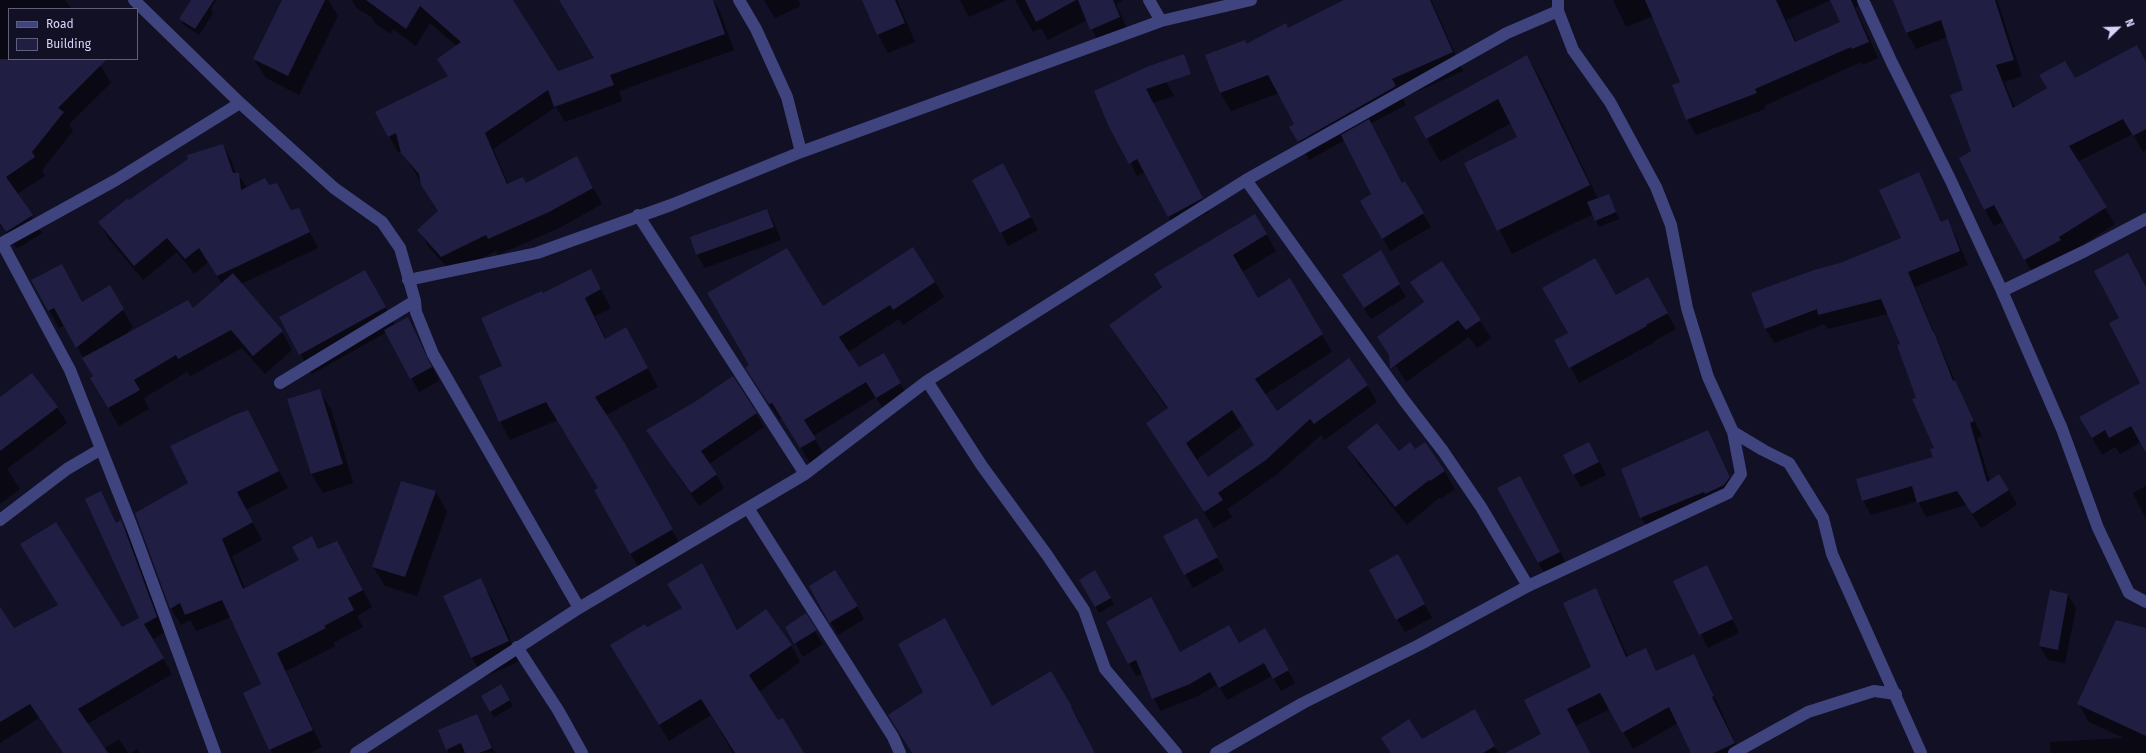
<!DOCTYPE html>
<html>
<head>
<meta charset="utf-8">
<style>
  body { margin:0 }
  #map { position:relative; width:2146px; height:753px; overflow:hidden; background:#111024; font-family:"Fira Sans",sans-serif }
  canvas { display:block }
  .legend { position:absolute; left:8px; top:8px; width:130px; height:52px; box-sizing:border-box; background:#111024; border:1px solid #605f7a; margin:0; padding:5px 7px; list-style:none; font-size:12px; color:#d6d6fc }
  .legend li { display:flex; align-items:center; gap:8px; height:20px }
  .legend b { width:20px; border:1px solid #605f7a }
  .north { position:absolute; left:2098px; top:8px; width:40px; height:40px; -webkit-text-stroke:3px #111024; paint-order:stroke; rotate:67deg; font-size:11px; font-weight:700; line-height:16px; text-align:center; color:#d6d6fc }
  .north::after { content:''; display:block; margin:auto; width:14px; height:18px; background:#d6d6fc; clip-path:polygon(50% 0,100% 100%,50% 72%,0 100%) }
</style>
</head>
<body>
<div id="map">
<canvas width="2146" height="753"></canvas>
<ul class="legend">
<li><b style="height:5px;background:#3f447f"></b>Road</li>
<li><b style="height:11px;background:#211e44"></b>Building</li>
</ul>
<div class="north">N</div>
</div>
<script>
const ctx = document.querySelector('canvas').getContext('2d');
ctx.lineJoin = 'round';
function fillPath(path, color) { ctx.fillStyle = color; ctx.fill(path, 'evenodd'); }
const toPath = rows => new Path2D(rows.map(r => 'M' + r).join(''));
function strokePath(path, color, width, dash) { ctx.strokeStyle = color; ctx.lineWidth = width; ctx.lineCap = dash ? 'butt' : 'round'; ctx.setLineDash(dash || []); ctx.stroke(path); }
const shadow = toPath([
  [0,0,65,0,72,9,9,9,9,59,94,59,100,65,111,83,69,124,73,131,42,170,45,176,17,194,42,233,17,249,0,224],
  [192,0,216,0,211,9,213,13,199,35,184,25,181,19],
  [283,0,328,0,338,16,299,95,266,78,254,59],
  [352,0,510,0,557,72,595,59,570,0,713,0,720,12,734,50,619,91,622,101,565,122,556,107,493,149,509,185,526,184,586,174,602,204,559,228,498,255,496,251,451,272,428,246,419,230,439,212,402,151,398,153,377,112,449,77,438,60,458,47,430,23,416,46,393,29,391,34,376,24,372,17,356,8],
  [764,0,798,0,801,6,775,18],
  [863,0,897,0,915,42,888,53,878,34],
  [960,0,1007,0,969,17],
  [1015,0,1123,0,1116,4,1130,36,1102,48,1087,20,1048,40,1041,28,1033,32],
  [1349,0,1431,0,1463,71,1402,98,1406,105,1371,123,1402,184,1405,183,1431,227,1390,251,1361,201,1372,195,1345,140,1309,160,1290,128,1296,124,1279,93,1231,111,1220,92,1246,45,1288,29],
  [1613,0,1831,0,1786,20,1797,43,1841,22,1831,0,1873,0,1855,7,1878,58,1862,65,1861,62,1764,106,1765,109,1696,135,1687,119,1682,82,1653,16,1626,27],
  [1894,0,1997,0,2022,76,2004,82,2015,108,2075,79,2146,62,2146,150,2143,152,2133,134,2077,162,2115,224,2034,276,2004,221,1994,226,1985,210,1972,152,1964,91,1947,37,1916,49,1907,33],
  [1527,56,1541,80,1598,199,1608,195,1619,219,1599,227,1593,214,1512,254,1465,163,1518,137,1511,123,1440,162,1427,138],
  [1164,78,1174,96,1152,103,1209,212,1176,230,1145,172,1137,176,1095,92],
  [223,145,231,160,236,174,238,174,247,188,277,184,292,211,298,209,318,248,241,284,282,332,292,350,265,374,242,348,190,376,187,372,144,398,149,409,119,426,91,378,94,377,65,325,59,328,33,281,82,303,109,287,133,327,124,336,193,309,222,284,208,262,194,274,177,252,143,280,108,238,100,223,129,201],
  [1919,174,1942,223,1947,221,1955,235,1968,265,1915,287,1955,381,1982,436,1977,438,1990,481,2009,490,2017,505,1981,528,1966,505,1926,517,1918,501,1871,515,1863,500,1934,458,1936,449,1917,398,1901,345,1888,314,1828,329,1824,324,1774,343,1765,328,1841,264,1902,239],
  [1010,178,1038,230,1008,246,1001,232],
  [767,210,774,223,781,240,705,268,697,254],
  [1255,215,1276,251,1242,272,1257,299,1289,280,1332,352,1264,395,1276,413,1367,385,1377,402,1324,440,1321,435,1275,476,1227,509,1232,517,1214,528,1147,423,1168,410,1110,326],
  [1242,426,1255,446,1208,478,1196,460],
  [1380,252,1406,297,1371,319,1350,287],
  [1442,262,1491,338,1477,348,1469,337,1406,382,1378,337,1424,303,1412,282],
  [591,271,611,308,595,316,606,339,636,347,658,387,606,415,682,548,641,572,595,491,599,488,558,420,510,440,500,421,504,367,543,295],
  [1648,279,1676,329,1654,341,1655,342,1579,383,1556,340,1569,333,1616,296],
  [935,282,944,297,903,325,899,319,848,352,859,369,883,354,909,398,885,413,876,397,813,436,824,455,810,463,782,417,779,419,756,383,822,307],
  [2146,288,2146,451,2141,442,2120,454,2115,447,2102,455,2080,417,2142,383,2120,318],
  [376,291,395,325,415,332,439,381,419,392,387,332,312,374,280,318],
  [319,390,331,409,353,483,323,493,311,473],
  [0,399,57,407,67,423,7,469,20,489,0,504],
  [248,412,288,488,246,510,262,540,232,556,245,589,300,560,312,537,319,550,347,559,372,607,357,616,363,627,333,643,335,646,286,671,322,747,310,753,272,753,244,694,262,685,231,617,196,631,190,620,181,625,171,608,136,513,189,483],
  [756,413,764,427,709,464,724,488,699,506,647,430],
  [1589,443,1606,475,1581,487,1573,474],
  [1715,445,1737,491,1732,498,1649,531,1641,517],
  [1348,447,1399,452,1415,450,1444,471,1455,489,1441,499,1440,497,1407,525,1359,465],
  [401,482,436,492,447,512,417,596,385,586,373,567],
  [2146,486,2146,519,2133,493],
  [1527,490,1567,565,1546,576,1538,563],
  [101,493,117,524,121,522,130,537,165,632,152,640,172,674,87,724,104,749,119,739,128,753,63,753,39,718,0,743,0,609,14,629,122,628,140,618],
  [1204,533,1224,570,1193,588,1165,537],
  [1707,567,1739,633,1708,648,1675,582],
  [1405,568,1432,618,1405,632,1397,619],
  [1095,572,1114,604,1099,613,1081,580],
  [480,580,492,599,520,661,484,677,472,658,444,596],
  [711,581,738,631,791,645,800,662,759,692,778,722,803,753,733,753,711,715,669,741,621,662,646,628,683,608],
  [810,586,857,606,864,619,838,635],
  [1596,590,1605,606,1628,657,1645,650,1657,672,1694,655,1703,671,1740,753,1693,753,1678,723,1633,749,1610,709,1575,726,1589,753,1510,753,1542,734,1593,668],
  [2051,591,2068,595,2076,608,2065,663,2048,660,2040,646],
  [805,615,823,644,803,657,787,628],
  [1107,623,1180,653,1239,644,1265,629,1295,683,1281,691,1272,676,1227,700,1218,684,1198,696,1160,711,1143,673,1136,676],
  [2146,629,2146,753,2050,753,2050,742,2124,738,2089,722,2079,704],
  [1051,672,1081,724,1080,725,1095,753,912,753,899,732,992,707],
  [501,686,513,706,494,717,482,697],
  [1474,711,1498,753,1391,753,1422,740],
  [477,715,495,753,449,753,447,749],
  [137,749,140,753,131,753]
]);
const building = toPath([
  [191,0,214,0,195,29,179,19],
  [282,0,325,0,288,76,253,59],
  [366,0,513,0,558,71,594,58,559,0,713,0,725,34,610,75,614,85,554,107,548,90,485,133,507,184,523,177,526,183,577,156,593,188,549,212,488,239,486,235,441,257,417,230,438,211,421,185,419,174,401,153,396,133,388,137,375,112,448,76,437,59,461,42,420,6,406,29],
  [862,0,895,0,905,23,877,35],
  [1025,0,1076,0,1036,22],
  [1078,0,1113,0,1120,17,1090,30],
  [1344,0,1430,0,1453,52,1392,79,1396,86,1298,142,1289,127,1294,124,1268,75,1220,93,1205,55,1245,40,1246,44,1286,23,1288,28],
  [1645,0,1776,0,1795,42,1840,22,1830,0,1851,0,1869,42,1852,49,1851,47,1755,89,1757,93,1686,120,1672,85,1680,82],
  [1893,0,1995,0,2014,60,1996,65,2013,108,2047,88,2039,75,2065,61,2075,78,2137,45,2146,62,2146,129,2133,136,2123,119,2069,146,2107,207,2059,237,2061,240,2024,260,1994,205,1984,210,1959,158,1971,151,1950,95,1963,90,1941,20,1906,33],
  [1184,54,1191,74,1146,89,1203,198,1168,217,1137,159,1129,164,1109,127,1094,91,1149,66],
  [1527,55,1590,185,1497,231,1464,163,1517,137,1498,99,1426,139,1414,117],
  [0,59,107,59,58,108,64,112,32,152,35,157,6,177,33,215,6,232,0,223],
  [1369,119,1402,183,1405,181,1424,213,1382,239,1360,201,1371,194,1341,135],
  [223,144,233,173,239,173,241,190,265,178,269,185,277,183,291,210,299,208,310,232,217,276,199,248,185,259,167,238,134,266,98,222,128,198,129,200,188,159,187,155],
  [1003,163,1031,217,1000,233,972,180],
  [1919,172,1941,222,1948,219,1960,251,1908,272,1933,332,1934,332,1953,381,1955,380,1974,421,1970,423,1987,482,1999,474,2009,490,1972,514,1957,491,1917,503,1912,486,1862,501,1856,479,1933,457,1930,449,1934,448,1912,399,1916,398,1897,345,1900,344,1881,299,1818,315,1817,309,1765,329,1751,293,1814,270,1840,263,1901,238,1879,190],
  [1609,194,1616,212,1595,221,1587,202],
  [767,209,774,227,696,255,690,237],
  [1255,214,1267,234,1233,255,1258,298,1290,278,1323,334,1255,379,1277,411,1349,358,1368,385,1314,424,1310,419,1266,460,1218,493,1223,500,1204,512,1146,423,1168,408,1109,325,1162,287,1154,274],
  [1232,410,1254,445,1208,477,1186,443],
  [913,247,935,282,893,310,890,305,839,337,859,367,884,353,901,383,876,398,866,382,804,420,816,439,800,448,772,403,769,404,745,368,749,365,707,293,787,248,823,306],
  [1381,250,1400,284,1364,308,1342,275],
  [2128,253,2146,287,2146,453,2131,426,2109,438,2105,430,2092,438,2079,417,2140,383,2109,323,2119,318,2094,271],
  [1595,258,1616,295,1648,277,1668,313,1646,325,1647,326,1569,368,1554,340,1568,333,1542,288],
  [1442,261,1481,320,1466,330,1458,320,1390,369,1389,355,1377,337,1424,302,1410,282],
  [62,264,82,302,110,285,124,309,76,348,54,308,48,311,31,280],
  [591,269,601,289,585,298,605,339,626,327,648,368,595,397,624,442,673,529,630,554,594,490,598,488,546,402,499,422,479,376,502,366,481,318,542,291,543,293],
  [365,270,386,307,299,355,279,317],
  [233,273,283,331,253,356,231,330,178,359,176,355,134,380,140,390,108,408,90,378,93,376,82,358,188,300,193,308],
  [408,317,432,367,410,379,384,330],
  [32,373,58,407,0,451,0,397],
  [733,376,757,413,701,451,717,474,691,493,646,430,693,403],
  [320,389,343,464,311,474,287,399],
  [248,410,279,471,237,492,253,522,222,539,243,589,299,560,292,547,312,536,318,549,337,541,363,590,348,598,354,610,324,626,326,628,277,653,313,730,269,750,243,693,261,684,222,600,185,615,180,603,170,609,135,513,188,483,170,446,234,415],
  [1377,423,1399,451,1410,442,1415,449,1425,442,1445,471,1430,481,1429,480,1395,507,1347,447],
  [1708,430,1730,477,1724,485,1705,494,1704,492,1640,518,1621,469],
  [1589,442,1599,462,1573,475,1563,455],
  [1520,476,1560,552,1538,563,1497,488],
  [401,481,436,491,405,577,372,567],
  [101,491,116,523,121,520,125,530,157,617,144,624,164,658,78,709,108,753,63,753,30,704,0,722,0,607,14,628,58,605,20,544,56,522,122,627,139,618,85,499],
  [1197,518,1218,557,1184,575,1163,536],
  [1398,554,1425,604,1396,620,1369,570],
  [702,563,737,630,766,609,792,645,749,675,778,720,783,718,804,753,735,753,701,699,659,725,610,645,645,624,647,627,682,608,667,584],
  [1707,565,1733,619,1699,635,1673,581],
  [835,570,858,606,829,623,809,586],
  [1095,570,1111,598,1095,607,1079,580],
  [481,578,509,641,471,658,443,596],
  [1596,588,1626,657,1646,648,1656,671,1694,654,1714,696,1712,697,1735,743,1714,753,1691,753,1669,707,1622,733,1600,693,1567,709,1590,753,1505,753,1541,734,1524,700,1591,667,1563,603],
  [2050,590,2068,594,2058,650,2039,646],
  [1151,597,1180,652,1229,625,1239,643,1265,628,1289,670,1273,679,1264,663,1219,688,1210,672,1190,684,1152,699,1136,660,1128,664,1106,622],
  [806,613,817,630,794,644,785,627],
  [945,618,992,706,1051,671,1072,707,1071,707,1095,753,912,753,888,715,923,692,898,644],
  [2116,620,2146,628,2146,736,2077,704],
  [501,684,510,700,490,712,481,696],
  [1475,709,1495,746,1483,753,1391,753,1381,738,1409,719,1422,739],
  [477,714,492,748,479,753,465,753,461,743,446,750,438,730]
]);
const minor = toPath([
  [134,0,240,103,334,188,382,222,400,248,415,301,416,312,433,354,579,608],
  [739,0,756,29,787,97,801,152],
  [1149,0,1161,21],
  [1863,0,1892,63,1950,179,2002,291,2062,429,2098,528,2129,593,2146,602],
  [1246,180,1403,399,1443,451,1481,507,1528,586],
  [638,215,805,474],
  [2,243,70,370,132,527,215,753],
  [0,244,116,180,240,103],
  [408,280,537,253,671,205,801,152,1161,21,1251,0],
  [2002,291,2085,251,2146,219],
  [927,381,982,466,1047,555,1084,610,1105,669,1176,753],
  [280,383,415,301],
  [1733,432,1763,450,1789,463,1823,518,1832,554,1921,753],
  [748,508,893,737,900,753],
  [0,520,67,469,101,449],
  [517,647,558,710,582,753],
  [356,753,579,608,805,474,927,381,1158,235,1246,180,1507,33,1558,11,1558,0],
  [1216,753,1303,703,1419,645,1528,586,1728,493,1741,474,1733,432,1708,377,1687,308,1671,225,1656,187,1610,102,1573,50,1558,11],
  [1734,753,1808,712,1874,691,1896,694]
]);
fillPath(shadow, '#0007');
fillPath(building, '#211e44');
strokePath(minor, '#3f447f', 12);
</script>
</body>
</html>
